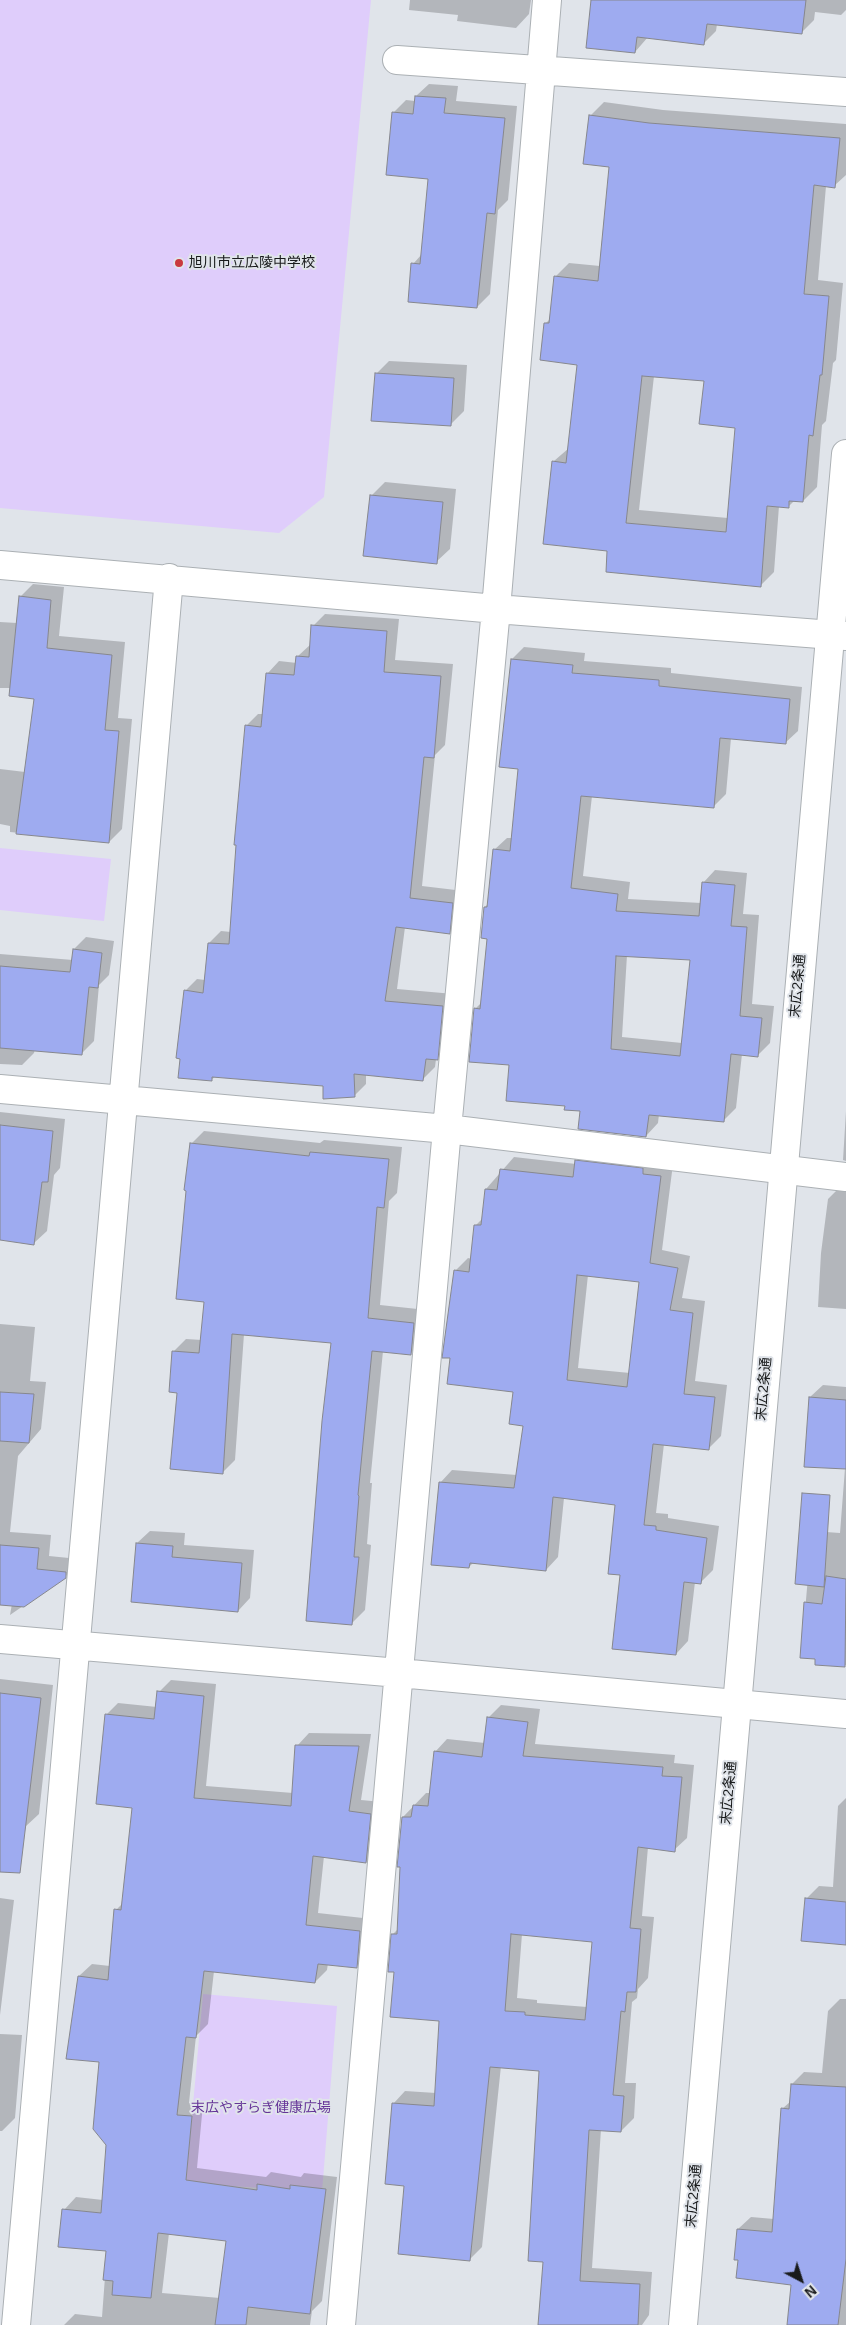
<!DOCTYPE html>
<html>
<head>
<meta charset="utf-8">
<style>
  body { margin:0 }
  #map { position:relative; width:846px; height:2325px; overflow:hidden; background:#e0e4ea; font-family:Arial,sans-serif }
  canvas { display:block }
  .north { position:absolute; left:776px; top:2255px; width:50px; height:50px; -webkit-text-stroke:4px #e0e4ea; paint-order:stroke; rotate:140deg; font-size:14px; font-weight:700; line-height:20px; text-align:center; color:#191b1c }
  .north::after { content:''; display:block; margin:auto; width:18px; height:22px; background:#191b1c; clip-path:polygon(50% 0,100% 100%,50% 72%,0 100%) }
</style>
</head>
<body>
<div id="map">
<canvas width="846" height="2325"></canvas>
<div class="north">N</div>
</div>
<script>
const ctx = document.querySelector('canvas').getContext('2d');
ctx.lineJoin = 'round';
function fillPath(path, color) { ctx.fillStyle = color; ctx.fill(path, 'evenodd'); }
const toPath = rows => new Path2D(rows.map(r => 'M' + r).join(''));
function strokePath(path, color, width, dash) { ctx.strokeStyle = color; ctx.lineWidth = width; ctx.lineCap = dash ? 'butt' : 'round'; ctx.setLineDash(dash || []); ctx.stroke(path); }
function drawText(font, color, halo, rows, align = 'center') {
  ctx.font = font + ' Arial,"Noto Sans JP",sans-serif'; ctx.lineWidth = 4; ctx.setLineDash([]); ctx.textBaseline = 'middle'; ctx.strokeStyle = halo; ctx.fillStyle = color; for (const [text, x, y, turn = 0] of rows) {
    ctx.save(); ctx.translate(x, y); ctx.rotate((+turn || 0) * Math.PI / 180); ctx.textAlign = isNaN(turn) ? turn : align; if (halo) ctx.strokeText(text, 0, 0); ctx.fillText(text, 0, 0); ctx.restore();
  }
}
const green = toPath([
  [0,0,371,0,324,497,279,533,0,508],
  [0,848,111,859,104,921,0,910],
  [203,1994,337,2006,322,2192,186,2183]
]);
const shadow = toPath([
  [410,0,531,0,529,14,516,28,457,21,458,15,409,10],
  [592,0,846,0,846,10,841,15,815,12,814,20,801,33,717,24,716,31,703,44,648,37,635,52],
  [429,84,458,86,456,101,517,106,508,200,498,210,490,294,477,307,413,264,422,254,429,178,393,113,406,100,415,101,416,96],
  [604,102,663,110,846,124,846,175,834,186,826,186,818,280,843,283,836,360,833,363,826,421,822,425,817,487,803,501,795,500,788,507,779,506,774,572,760,586,609,550,544,543,554,461,569,448,578,364,546,323,551,318,555,277,569,263,600,266,610,165,590,116],
  [654,376,706,380,736,427,728,518,639,510],
  [389,361,467,365,464,411,451,424,376,374],
  [385,482,456,489,450,549,436,562,371,496],
  [33,584,64,587,59,636,125,642,118,718,132,719,122,829,109,842,10,832,10,826,0,824,0,769,25,772,35,698,11,688,0,688,0,622,17,623,20,597],
  [325,614,399,619,395,660,453,664,445,745,435,755,422,886,464,891,461,921,449,933,405,927,397,989,454,994,449,1047,436,1059,435,1067,423,1079,366,1074,366,1084,354,1096,324,1084,216,1076,211,1080,185,991,197,979,205,980,209,943,221,931,231,932,246,726,258,714,263,714,267,674,279,661,297,663,298,656,311,644,313,626],
  [524,647,585,653,584,661,671,668,671,673,802,687,798,731,785,743,731,738,726,794,713,807,592,796,583,876,630,882,628,899,701,903,703,883,715,870,747,873,743,914,759,915,752,1004,774,1006,770,1043,757,1056,742,1054,736,1108,724,1120,659,1114,658,1123,646,1136,566,1105,511,1064,475,1009,482,1002,489,938,485,907,489,903,494,850,507,838,513,838,519,768,512,659],
  [627,955,691,959,682,1043,622,1037],
  [86,937,114,941,109,975,99,985,94,1041,82,1053,35,1049,34,1053,22,1065,0,1064,0,954,73,960,74,949],
  [846,1111,846,1161,843,1160],
  [0,1112,65,1119,60,1168,54,1175,47,1231,34,1243,0,1239],
  [204,1131,320,1143,324,1140,402,1147,397,1193,389,1201,380,1305,427,1310,424,1340,411,1353,383,1351,370,1483,372,1483,367,1544,371,1545,365,1610,352,1623,332,1342,244,1334,235,1460,222,1473,178,1392,173,1352,186,1339,202,1340,205,1301,191,1144],
  [589,1148,673,1164,662,1250,690,1256,682,1298,705,1301,695,1381,727,1385,721,1436,708,1449,664,1444,656,1513,668,1514,668,1518,719,1526,713,1570,700,1583,695,1582,688,1641,676,1654,621,1574,617,1504,564,1498,558,1557,546,1570,473,1563,469,1567,440,1483,452,1470,517,1475,524,1425,514,1391,451,1357,455,1271,468,1258,472,1259,476,1225,483,1218,486,1189,514,1157,576,1164,576,1161],
  [588,1275,641,1281,630,1373,578,1368],
  [840,1187,846,1187,846,1309,818,1307,821,1253,828,1199],
  [0,1324,35,1327,30,1381,46,1382,41,1429,18,1456,10,1532,51,1535,49,1556,79,1559,78,1564,65,1577,10,1615,13,1598,0,1597],
  [823,1385,846,1387,846,1665,816,1663,817,1658,801,1657,812,1531,840,1533,845,1468,806,1466,810,1397],
  [150,1531,185,1533,184,1545,254,1550,250,1598,238,1611,137,1543],
  [0,1679,53,1685,39,1814,25,1827,0,1841],
  [171,1680,216,1684,206,1786,293,1793,297,1746,309,1733,371,1734,361,1800,382,1802,378,1849,366,1862,324,1856,318,1913,372,1919,369,1954,356,1967,328,1963,327,1970,315,1982,214,1971,208,2024,196,2036,189,2103,203,2104,197,2168,266,2177,271,2172,301,2177,304,2173,337,2177,322,2301,312,2311,310,2325,64,2325,75,2314,102,2317,107,2250,64,2210,76,2197,103,2200,108,2145,101,2061,79,1976,92,1964,110,1966,116,1910,124,1902,134,1807,106,1715,118,1703,157,1707,159,1692],
  [169,2233,227,2240,220,2298,162,2293],
  [501,1705,540,1709,535,1744,675,1755,674,1763,694,1765,687,1838,674,1850,648,1847,642,1916,654,1917,648,1978,638,1989,637,1998,632,2002,625,2083,636,2083,634,2118,621,2131,601,2129,592,2268,652,2272,649,2315,642,2325,540,2325,544,2261,541,2070,501,2066,482,2247,469,2260,406,2185,393,2104,405,2091,436,2093,441,2020,396,1971,393,1934,398,1929,403,1817,426,1793,430,1793,435,1752,447,1739,485,1743,488,1718],
  [522,1934,593,1941,587,2007,537,2003,537,2000,517,1998],
  [846,1798,846,1944,806,1899,819,1886,833,1887,838,1806],
  [0,1898,14,1900,0,2015],
  [840,1999,846,1999,846,2325,788,2325,793,2284,739,2259,738,2229,751,2217,774,2219,782,2109,791,2101,792,2084,804,2072,822,2073,828,2011],
  [0,2034,22,2035,15,2118,2,2131,0,2131]
]);
const building = toPath([
  [591,0,806,0,802,34,707,24,704,45,637,37,635,53,586,48,591,0],
  [415,96,446,98,444,113,505,118,495,214,487,213,477,308,408,302,411,263,420,264,428,179,386,175,392,112,413,114,415,96],
  [589,115,649,123,840,138,835,188,814,185,804,294,829,296,822,375,820,375,813,436,809,435,803,502,789,501,789,508,767,506,761,587,606,572,607,551,543,544,552,461,566,463,577,365,540,360,544,323,549,323,554,276,598,281,609,167,583,164,589,115],
  [642,376,704,381,699,424,735,428,726,532,626,523,642,376],
  [375,373,454,378,451,426,371,421,375,373],
  [370,495,443,502,437,564,363,556,370,495],
  [19,596,51,600,47,648,112,655,105,730,119,731,109,843,16,834,34,699,9,696,19,596],
  [311,625,387,631,384,672,441,676,434,758,424,757,410,898,453,903,450,934,396,927,385,1001,443,1006,438,1060,426,1059,423,1081,354,1074,355,1097,323,1099,323,1086,212,1077,212,1081,178,1078,180,1059,176,1058,184,990,203,993,208,943,229,944,236,845,234,845,245,725,261,727,266,673,294,675,296,656,309,657,311,625],
  [511,659,573,665,572,673,659,680,659,686,790,699,786,744,720,738,714,808,581,796,571,888,618,894,616,911,699,916,702,882,735,885,731,926,747,927,740,1016,762,1018,758,1057,731,1054,724,1122,649,1115,646,1137,578,1129,580,1111,564,1110,565,1106,506,1101,509,1065,469,1062,474,1008,480,1009,487,939,481,938,484,907,487,907,493,849,510,851,518,769,499,767,511,659],
  [616,956,690,960,680,1056,611,1049,616,956],
  [73,949,102,953,98,988,89,987,82,1055,0,1048,0,966,70,972,73,949],
  [0,1125,53,1131,48,1182,42,1182,34,1245,0,1240,0,1125],
  [190,1143,309,1156,310,1152,389,1159,384,1208,377,1207,368,1318,414,1323,411,1355,372,1351,358,1495,359,1496,354,1557,359,1557,352,1625,306,1621,322,1421,331,1343,232,1334,223,1474,170,1469,177,1393,169,1392,172,1351,199,1353,204,1302,176,1299,186,1191,184,1190,190,1143],
  [575,1160,643,1168,643,1174,661,1176,650,1263,678,1268,670,1310,693,1313,684,1394,715,1397,709,1450,653,1444,644,1525,656,1526,656,1530,707,1538,701,1584,684,1582,676,1655,612,1649,620,1575,608,1574,615,1505,553,1497,546,1571,470,1563,469,1568,431,1565,439,1482,514,1488,523,1426,509,1424,513,1392,447,1384,450,1358,442,1358,454,1270,469,1272,474,1225,481,1225,485,1189,497,1190,500,1169,573,1177,575,1160],
  [577,1275,639,1282,627,1387,567,1380,577,1275],
  [0,1392,34,1394,29,1443,0,1441,0,1392],
  [809,1397,846,1400,846,1469,804,1467,809,1397],
  [802,1493,830,1495,824,1587,795,1584,802,1493],
  [136,1543,173,1546,172,1557,242,1563,238,1612,131,1602,136,1543],
  [0,1545,39,1548,37,1569,66,1572,66,1578,24,1607,0,1605,0,1545],
  [826,1576,846,1579,845,1667,815,1665,815,1659,800,1658,804,1602,822,1604,826,1576],
  [157,1691,204,1696,194,1798,291,1806,295,1745,359,1746,349,1811,371,1814,366,1863,313,1856,306,1925,360,1931,357,1968,318,1964,315,1983,204,1971,196,2038,186,2037,177,2115,192,2116,186,2180,257,2190,257,2184,290,2189,290,2185,326,2189,310,2314,248,2307,246,2325,215,2325,226,2241,158,2233,151,2298,112,2295,113,2281,103,2280,106,2251,58,2247,62,2209,101,2213,106,2145,93,2129,99,2062,66,2059,78,1976,108,1980,114,1909,121,1910,132,1808,96,1804,105,1714,154,1719,157,1691],
  [0,1693,41,1698,20,1873,0,1872,0,1693],
  [487,1717,528,1722,523,1756,663,1767,662,1776,682,1777,675,1852,638,1847,630,1928,641,1929,636,1992,627,1992,625,2012,621,2011,613,2095,624,2096,621,2132,589,2130,580,2281,640,2284,638,2325,538,2325,543,2262,528,2261,539,2071,490,2067,470,2261,398,2254,404,2186,385,2184,392,2103,434,2106,439,2021,390,2017,394,1972,388,1972,391,1934,397,1934,400,1867,397,1867,402,1817,411,1817,413,1805,428,1806,434,1751,482,1757,487,1717],
  [511,1934,592,1942,585,2020,525,2015,525,2012,505,2011,511,1934],
  [805,1898,846,1902,846,1945,801,1941,805,1898],
  [791,2084,846,2087,846,2259,838,2325,787,2325,791,2285,736,2278,738,2260,734,2260,737,2229,772,2232,781,2108,789,2109,791,2084]
]);
const minor = toPath([
  [397,60,846,92],
  [0,565,496,609,846,636],
  [0,1089,447,1129,846,1177],
  [0,1639,399,1673,846,1714],
  [16,2325,169,578],
  [341,2325,447,1129,496,609,547,0]
]);
const tertiary = toPath([
  [683,2325,846,454]
]);
const markers = [
  [179,263,5,"#c93a3e"]
];
const poiNames = [
  ["旭川市立広陵中学校",189,263]
];
const streetNames = [
  ["末広2条通",798,986,-85],
  ["末広2条通",764,1389,-85],
  ["末広2条通",729,1793,-85],
  ["末広2条通",694,2196,-85]
];
const parkNames = [
  ["末広やすらぎ健康広場",261,2108]
];
fillPath(green, '#dfcdfb');
fillPath(shadow, '#0003');
fillPath(building, '#9eabf0');
strokePath(building, '#86878d', 1);
strokePath(minor, '#abb0b4', 30);
strokePath(tertiary, '#abb0b4', 30);
strokePath(minor, '#fff', 28);
strokePath(tertiary, '#fff', 28);
for (const [x, y, r, color] of markers) { const dot = new Path2D(); dot.arc(x, y, r, 0, 2 * Math.PI); ctx.fillStyle = color; ctx.fill(dot); strokePath(dot, '#e0e4ea', 2); }
drawText('14px', '#191b1c', '#e0e4ea', poiNames, 'left');
drawText('14px', '#191b1c', '#e0e4ea', streetNames);
drawText('14px', '#653598', '#e0e4ea', parkNames);
</script>
</body>
</html>
